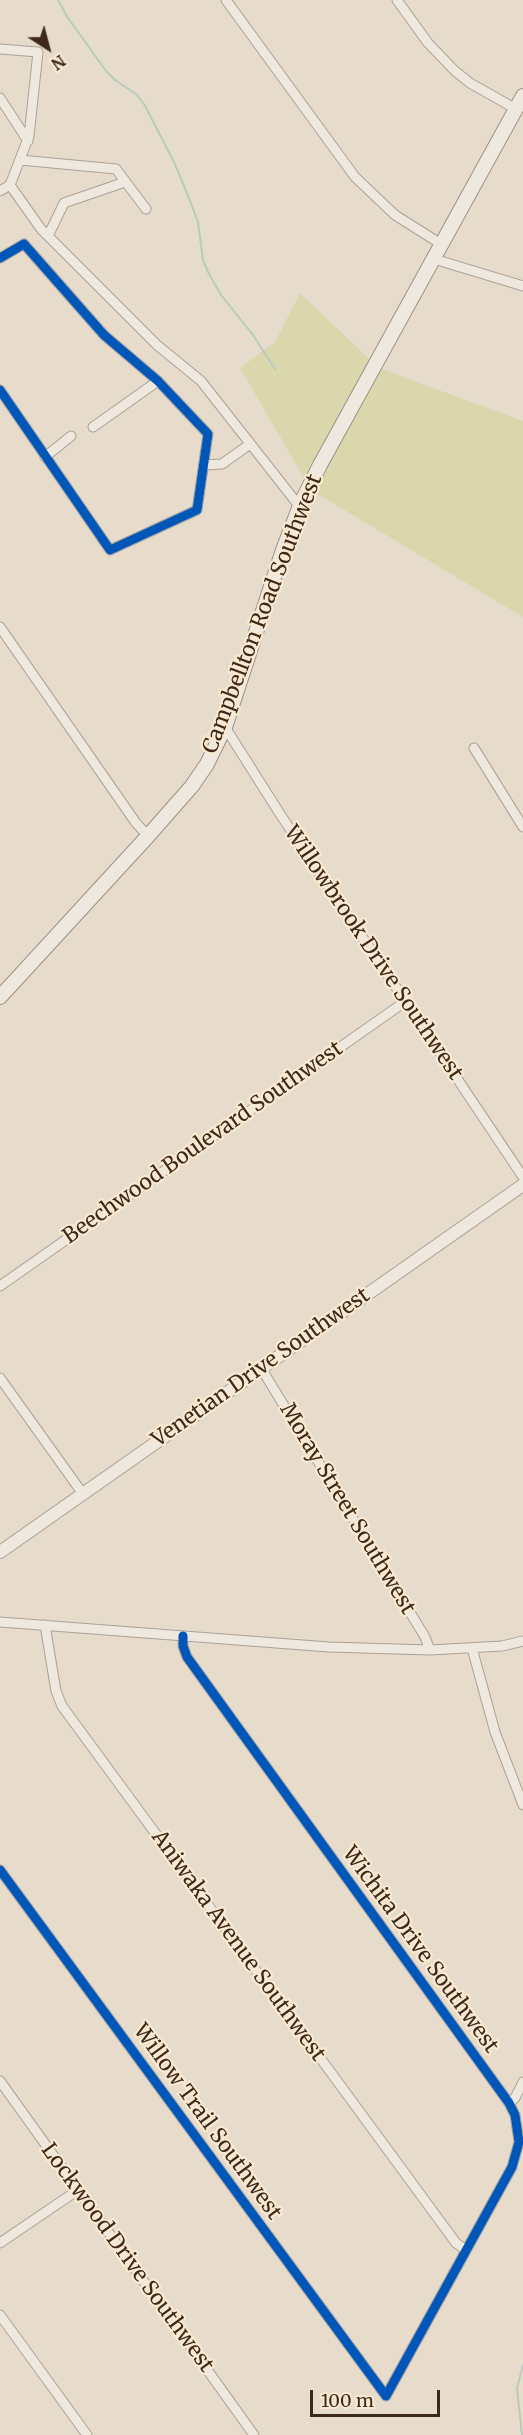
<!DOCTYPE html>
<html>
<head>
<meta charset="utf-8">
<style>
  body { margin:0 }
  #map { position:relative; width:523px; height:2435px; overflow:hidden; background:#e7dccc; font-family:Merriweather,serif }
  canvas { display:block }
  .north { position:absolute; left:18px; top:18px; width:60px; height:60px; -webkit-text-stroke:4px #f9e9d1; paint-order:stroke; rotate:144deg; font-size:16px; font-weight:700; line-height:24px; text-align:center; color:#3d281c }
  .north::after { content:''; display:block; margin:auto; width:21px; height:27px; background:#3d281c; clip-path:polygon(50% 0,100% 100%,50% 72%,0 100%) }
  .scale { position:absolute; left:310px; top:2390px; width:130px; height:27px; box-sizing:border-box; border:3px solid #3d281c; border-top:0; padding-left:8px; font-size:18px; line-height:21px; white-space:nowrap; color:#3d281c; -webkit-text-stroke:4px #f9e9d1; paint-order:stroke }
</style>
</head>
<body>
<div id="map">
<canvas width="523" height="2435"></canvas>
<div class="north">N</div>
<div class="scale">100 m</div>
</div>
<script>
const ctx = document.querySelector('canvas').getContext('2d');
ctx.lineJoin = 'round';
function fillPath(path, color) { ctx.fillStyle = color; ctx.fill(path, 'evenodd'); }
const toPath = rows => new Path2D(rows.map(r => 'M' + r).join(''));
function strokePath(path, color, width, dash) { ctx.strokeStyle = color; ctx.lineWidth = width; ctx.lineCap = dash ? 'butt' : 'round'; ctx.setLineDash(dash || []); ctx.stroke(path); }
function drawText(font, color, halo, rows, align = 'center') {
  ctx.font = font + ' Merriweather,serif'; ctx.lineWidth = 4.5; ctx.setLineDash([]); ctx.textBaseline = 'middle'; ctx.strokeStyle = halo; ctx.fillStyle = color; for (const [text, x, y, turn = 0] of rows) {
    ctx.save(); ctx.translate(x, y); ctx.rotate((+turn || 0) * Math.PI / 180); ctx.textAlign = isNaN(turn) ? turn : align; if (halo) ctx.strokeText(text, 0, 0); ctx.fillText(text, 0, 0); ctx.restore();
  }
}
const green = toPath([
  [300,293,379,368,523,421,523,617,311,490,240,368,275,342]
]);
const stream = toPath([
  [58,0,68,18,106,71,115,80,136,94,144,104,174,162,189,198,198,222,203,260,208,272,221,295,253,335,275,369],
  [522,2435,517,2388,523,2365]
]);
const minor = toPath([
  [226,0,355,177,395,215,441,244],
  [397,0,428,43,455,71,470,83,516,109],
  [0,49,38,52,29,136,10,185,0,191],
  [0,98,28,141],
  [20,160,116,169,146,209],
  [10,185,41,229,157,345,201,381,300,507],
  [48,236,64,203,125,182],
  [0,258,24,244,104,335,158,381,208,434,197,510,110,550,0,390],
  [434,259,523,286],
  [93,427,158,381],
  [45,457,71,436],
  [204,465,222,464,250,444],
  [0,627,136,823,148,836],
  [225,727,280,814,523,1177],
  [474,748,523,827],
  [0,1286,406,1001],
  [261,1368,425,1637,430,1650],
  [0,1378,83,1494],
  [0,1622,329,1647,430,1650,502,1646,523,1641],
  [45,1625,56,1691,62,1706,456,2243,466,2250],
  [472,1648,495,1732,523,1805],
  [0,1870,386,2396,512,2167,519,2142,515,2115,509,2103,187,1657,183,1646,183,1636],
  [0,2081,254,2435],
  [509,2103,515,2098,523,2082],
  [0,2243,78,2190],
  [0,2315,87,2435]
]);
const tertiary = toPath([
  [0,1552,523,1185]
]);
const secondary = toPath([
  [0,997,148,836,192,786,207,764,225,727,283,550,301,503,320,465,523,96]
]);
const cycleway = toPath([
  [0,258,24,244,104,335,158,381,208,434,197,510,110,550,0,390],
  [0,1870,386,2396,512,2167,519,2142,515,2115,509,2103,187,1657,183,1646,183,1636]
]);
const streetNames = [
  ["Campbellton Road Southwest",263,614,-69],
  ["Willowbrook Drive Southwest",373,953,56],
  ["Beechwood Boulevard Southwest",203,1143,-35],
  ["Venetian Drive Southwest",261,1368,-35],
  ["Moray Street Southwest",347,1509,59],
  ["Aniwaka Avenue Southwest",238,1946,54],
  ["Wichita Drive Southwest",420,1950,54],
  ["Willow Trail Southwest",207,2122,54],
  ["Lockwood Drive Southwest",127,2258,54]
];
fillPath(green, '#dbd7ad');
strokePath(stream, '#b8ccbd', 2);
strokePath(minor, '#aca196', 11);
strokePath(tertiary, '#aca196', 14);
strokePath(secondary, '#9c9085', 16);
strokePath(minor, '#efe8df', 9);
strokePath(tertiary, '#efe8df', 12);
strokePath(secondary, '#efe8df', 14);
strokePath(cycleway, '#0057b8', 9);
drawText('21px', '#3d281c', '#f9e9d1', streetNames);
</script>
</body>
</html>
